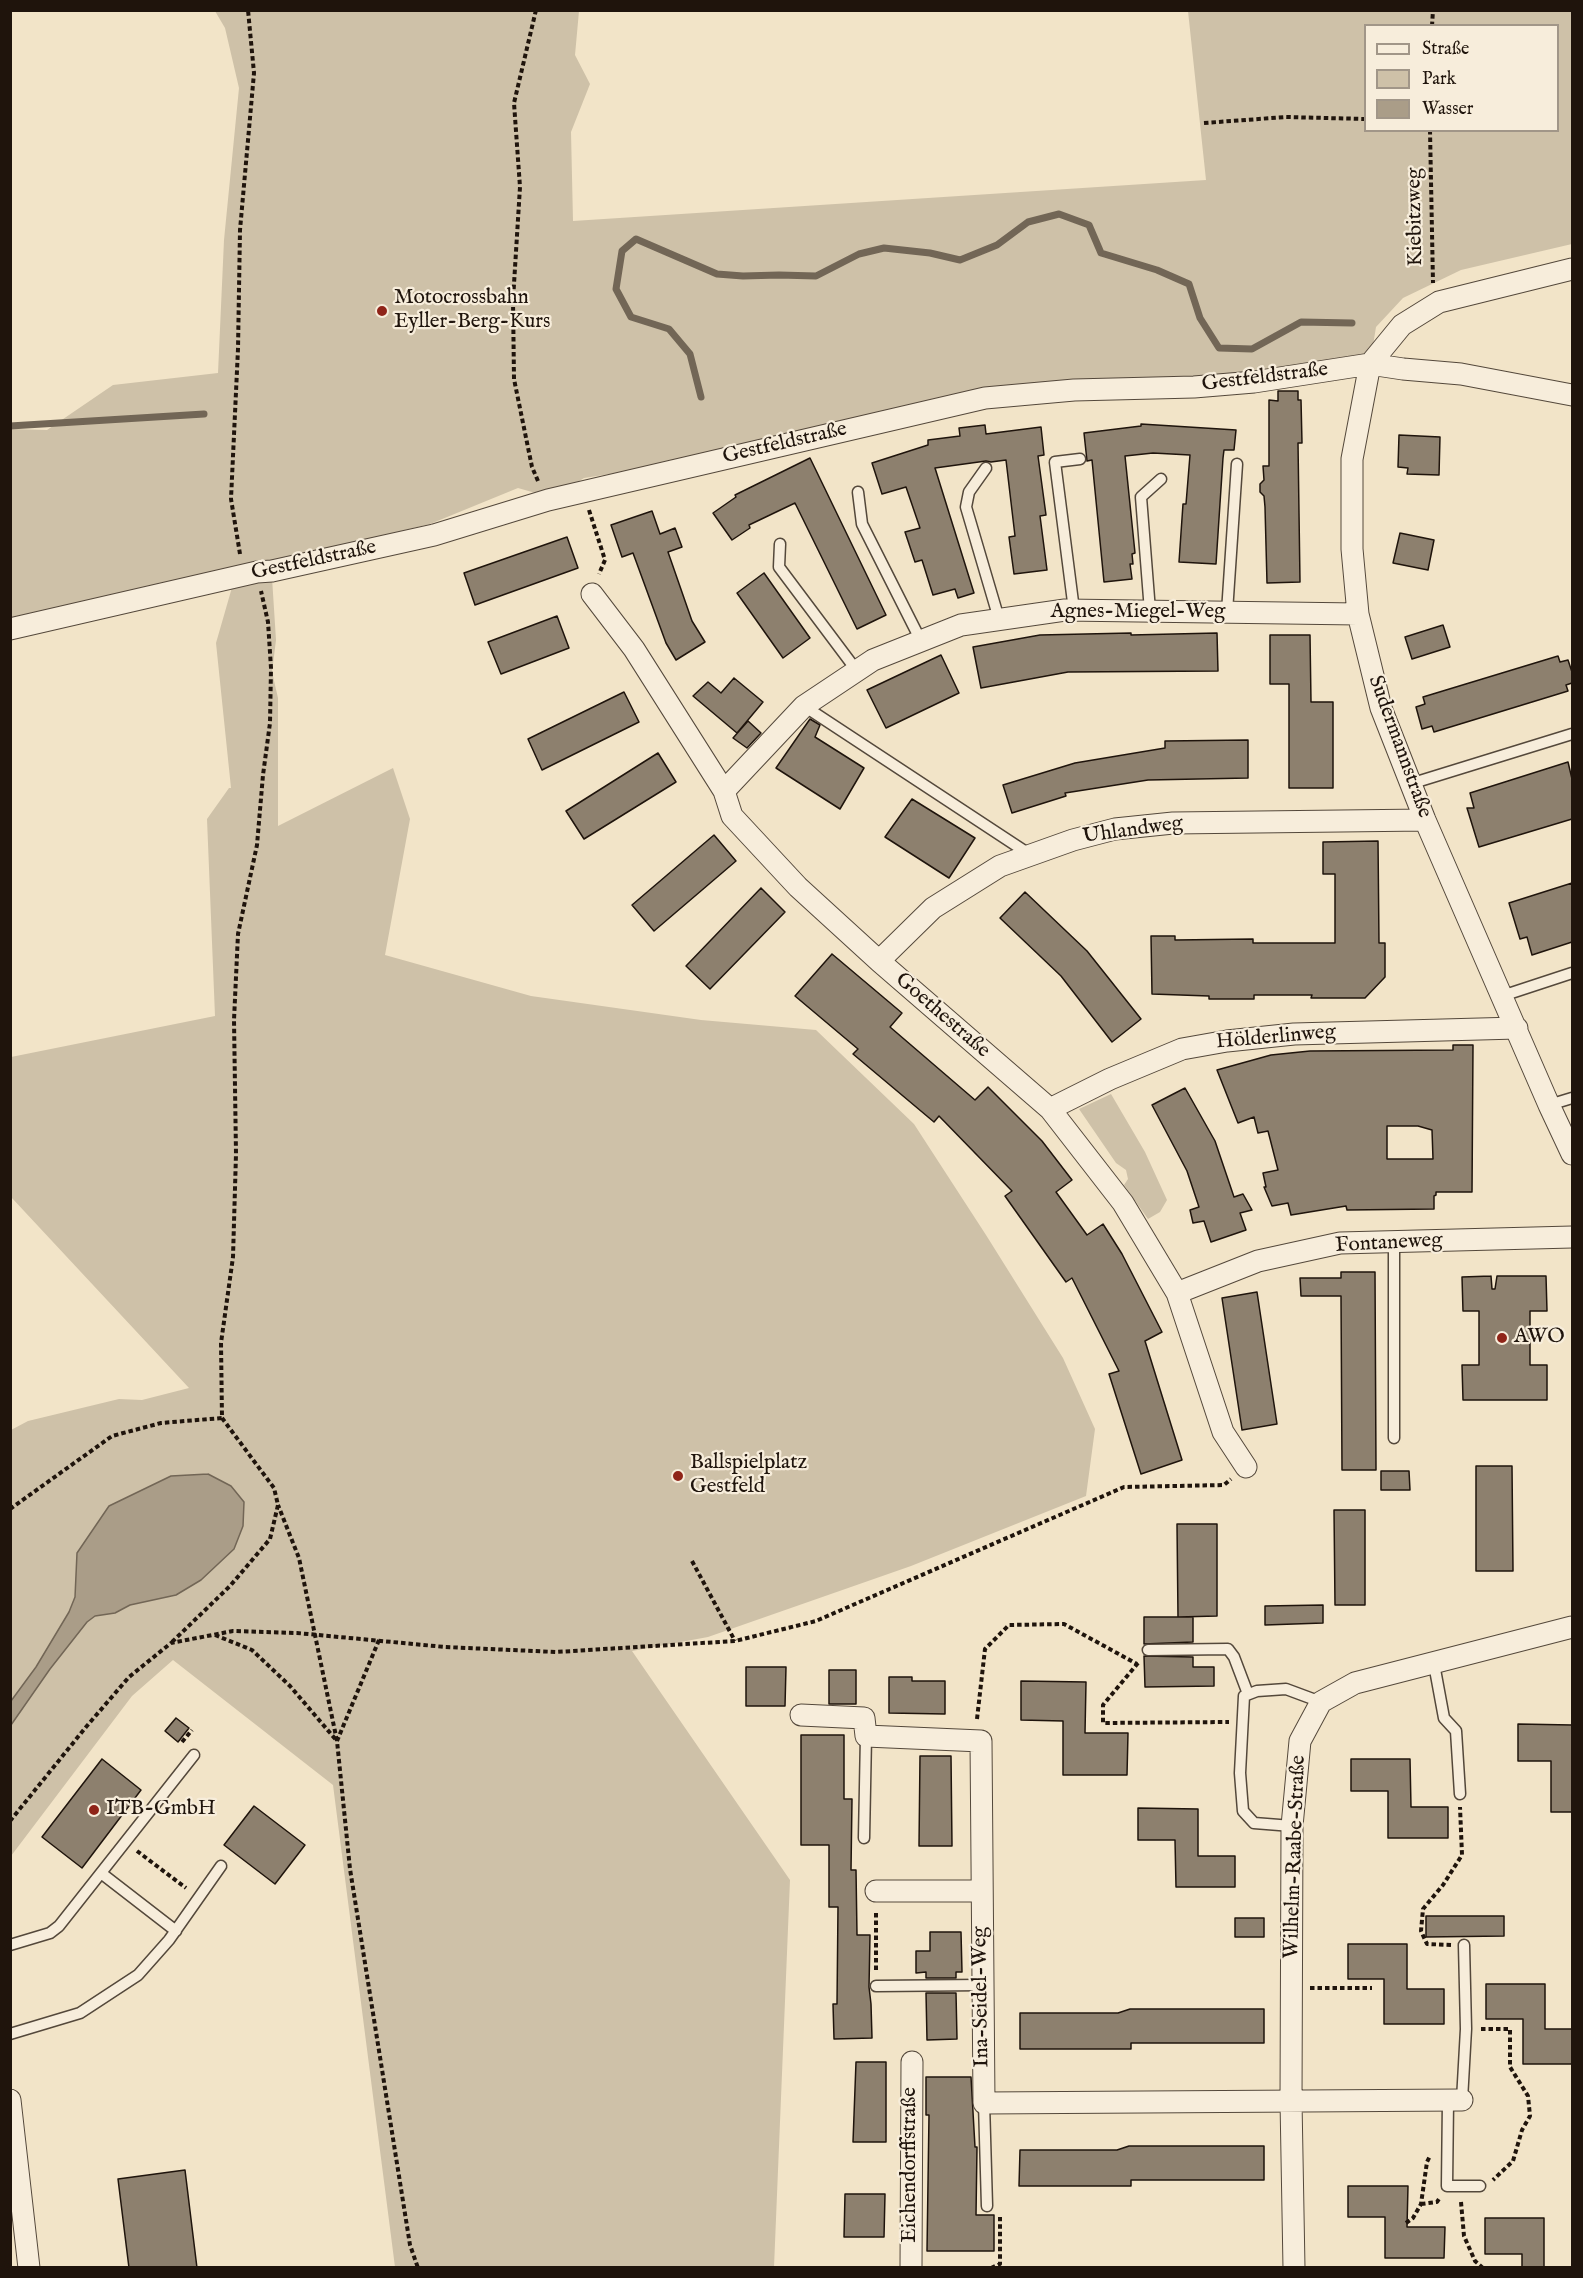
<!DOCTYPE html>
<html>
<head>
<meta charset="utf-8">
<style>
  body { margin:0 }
  #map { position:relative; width:1583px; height:2278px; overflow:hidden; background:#f2e4c8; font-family:"IM FELL English",serif }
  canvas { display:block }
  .frame { position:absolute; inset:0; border:12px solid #1f140c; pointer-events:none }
  .legend { position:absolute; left:1364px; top:24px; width:195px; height:108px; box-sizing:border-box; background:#f7eddb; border:2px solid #a19688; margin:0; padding:8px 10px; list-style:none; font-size:18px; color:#1f140c }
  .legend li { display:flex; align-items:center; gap:12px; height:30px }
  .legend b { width:30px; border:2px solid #a19688 }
</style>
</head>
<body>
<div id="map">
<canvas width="1583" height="2278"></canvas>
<div class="frame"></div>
<ul class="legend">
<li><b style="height:8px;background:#f7eddb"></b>Straße</li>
<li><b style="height:16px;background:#cec1a8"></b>Park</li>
<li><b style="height:16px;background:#aa9d88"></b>Wasser</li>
</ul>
</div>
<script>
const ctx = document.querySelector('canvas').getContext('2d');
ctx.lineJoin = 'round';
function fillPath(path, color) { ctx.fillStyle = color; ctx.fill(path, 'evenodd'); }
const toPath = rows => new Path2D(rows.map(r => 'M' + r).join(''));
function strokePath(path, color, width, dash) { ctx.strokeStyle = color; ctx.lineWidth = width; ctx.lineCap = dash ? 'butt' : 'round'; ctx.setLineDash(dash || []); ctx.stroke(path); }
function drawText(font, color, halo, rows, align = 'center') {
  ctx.font = font + ' "IM FELL English",serif'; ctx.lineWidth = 4.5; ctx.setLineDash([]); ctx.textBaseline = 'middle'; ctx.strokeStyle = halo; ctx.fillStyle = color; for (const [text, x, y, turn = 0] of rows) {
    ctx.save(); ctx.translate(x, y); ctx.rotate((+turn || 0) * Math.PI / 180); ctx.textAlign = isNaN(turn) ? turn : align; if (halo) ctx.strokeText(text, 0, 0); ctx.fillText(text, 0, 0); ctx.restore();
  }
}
const green = toPath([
  [215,11,579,11,575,55,590,84,571,132,573,221,1206,180,1188,11,1572,11,1572,244,1461,270,1403,298,1376,327,1370,364,1074,390,747,453,584,478,553,498,518,488,430,524,271,562,276,640,272,672,278,698,278,826,393,768,410,819,385,955,531,996,701,1020,816,1030,914,1124,986,1235,1063,1358,1095,1429,1086,1496,911,1566,708,1637,632,1651,790,1880,774,2267,395,2267,333,1785,173,1660,132,1696,11,1856,11,1430,28,1421,119,1399,142,1400,189,1388,11,1197,11,1057,215,1016,207,819,229,788,231,788,216,643,235,577,11,628,11,429,47,430,113,385,218,373,224,240,239,88,225,28],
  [1366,26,1558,26,1558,130,1366,130],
  [1111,1094,1145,1152,1167,1200,1160,1212,1148,1219,1124,1185,1128,1179,1126,1170,1116,1163,1079,1109]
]);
const water = toPath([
  [208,1474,231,1486,244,1502,243,1526,234,1549,201,1580,176,1595,130,1605,115,1613,95,1616,87,1622,50,1669,11,1725,11,1701,36,1667,69,1612,75,1597,77,1553,109,1506,171,1476,208,1474]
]);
const stream = toPath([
  [701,397,690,354,669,329,631,317,616,289,622,251,636,239,717,274,743,276,779,275,816,276,859,254,884,248,930,253,960,260,997,245,1028,222,1059,214,1089,225,1101,253,1157,270,1189,284,1200,318,1219,348,1252,349,1301,322,1352,323],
  [10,426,204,414]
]);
const building = toPath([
  [1278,391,1298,391,1298,400,1301,400,1302,443,1298,443,1300,582,1267,583,1265,507,1264,496,1260,492,1260,484,1264,480,1263,466,1269,466,1269,400,1278,401,1278,391],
  [1141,424,1236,430,1234,450,1224,450,1223,458,1216,564,1179,562,1183,504,1186,504,1190,455,1153,453,1125,456,1135,553,1132,554,1133,564,1130,564,1132,579,1104,582,1092,460,1087,461,1084,433,1141,426,1141,424],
  [985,425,986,434,1041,427,1044,455,1038,456,1046,515,1040,516,1047,570,1014,574,1009,537,1015,536,1006,460,991,462,986,461,935,468,974,593,958,598,955,589,933,595,922,560,915,562,905,532,920,528,906,487,882,494,872,463,928,445,928,440,960,436,959,428,985,425],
  [1399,435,1440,437,1439,475,1407,474,1408,468,1398,467,1399,435],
  [810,458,886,615,857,629,795,503,749,525,750,528,732,540,713,513,736,497,735,495,810,458],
  [652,511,660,534,675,528,682,547,668,552,692,621,705,642,676,660,666,643,633,553,622,557,611,525,652,511],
  [1400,533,1434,540,1428,570,1393,563,1400,533],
  [567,537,578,568,475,605,464,573,567,537],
  [764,573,810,638,783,658,737,593,764,573],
  [557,616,569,648,501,674,488,642,557,616],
  [1443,625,1450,647,1412,659,1405,637,1443,625],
  [1131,633,1131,635,1217,633,1218,671,1068,672,981,688,973,647,1040,635,1131,633],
  [1270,635,1310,635,1311,702,1333,702,1333,788,1289,788,1289,684,1270,684,1270,635],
  [941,655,959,693,886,728,867,690,941,655],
  [1558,656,1560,662,1568,660,1572,672,1572,683,1566,685,1568,691,1434,732,1432,726,1422,729,1416,707,1425,704,1423,697,1558,656],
  [734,678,763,702,737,733,693,696,708,682,721,693,734,678],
  [624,692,639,722,542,770,528,739,624,692],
  [810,719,820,725,815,737,864,768,840,809,776,768,810,719],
  [748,721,761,733,747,748,733,738,748,721],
  [1248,740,1248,778,1148,780,1065,793,1066,796,1012,813,1003,785,1075,763,1165,748,1165,741,1248,740],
  [658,753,676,782,584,839,566,811,658,753],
  [1568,762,1572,779,1572,819,1479,847,1467,808,1474,808,1470,793,1568,762],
  [912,799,975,838,949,878,885,837,912,799],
  [714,835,736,861,654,931,632,905,714,835],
  [1378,841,1379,943,1385,943,1385,977,1365,998,1311,998,1312,995,1254,995,1254,999,1209,999,1209,996,1152,994,1151,936,1175,936,1175,940,1253,939,1253,943,1335,943,1335,874,1323,874,1323,842,1378,841],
  [1572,883,1572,942,1532,955,1527,937,1520,939,1509,903,1572,883],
  [761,888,785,912,710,989,686,966,761,888],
  [1025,892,1087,951,1141,1019,1112,1042,1061,976,1000,918,1025,892],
  [832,954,902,1013,890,1027,975,1100,988,1087,1042,1141,1072,1180,1056,1192,1087,1235,1103,1224,1122,1254,1162,1332,1145,1341,1182,1460,1141,1474,1109,1374,1119,1371,1072,1278,1066,1282,1005,1196,1012,1191,939,1116,934,1122,853,1054,858,1049,795,996,832,954],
  [1453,1045,1473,1045,1472,1192,1436,1192,1436,1195,1434,1196,1434,1209,1347,1210,1346,1206,1291,1215,1288,1203,1272,1206,1264,1187,1266,1187,1263,1173,1278,1170,1268,1131,1258,1133,1254,1117,1238,1123,1217,1070,1271,1055,1310,1051,1453,1050,1453,1045],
  [1387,1126,1418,1126,1432,1130,1433,1159,1387,1159,1387,1126],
  [1185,1088,1215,1141,1234,1197,1243,1194,1252,1210,1240,1213,1246,1230,1211,1242,1204,1221,1193,1223,1190,1210,1199,1207,1187,1171,1152,1105,1185,1088],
  [1341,1272,1375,1272,1376,1470,1342,1470,1341,1296,1301,1296,1300,1278,1341,1278,1341,1272],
  [1491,1276,1492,1289,1495,1289,1497,1276,1546,1276,1547,1311,1530,1311,1530,1365,1547,1365,1547,1400,1463,1400,1462,1365,1479,1365,1479,1311,1463,1311,1462,1277,1491,1276],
  [1257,1292,1277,1424,1242,1430,1222,1298,1257,1292],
  [1476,1466,1512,1466,1513,1571,1476,1571,1476,1466],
  [1381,1471,1409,1471,1410,1490,1381,1490,1381,1471],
  [1334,1510,1365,1510,1365,1605,1335,1605,1334,1510],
  [1177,1524,1217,1524,1217,1616,1178,1617,1177,1524],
  [1323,1605,1323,1623,1265,1625,1265,1606,1323,1605],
  [1144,1617,1193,1617,1193,1642,1144,1644,1144,1617],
  [1144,1656,1193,1657,1193,1667,1214,1667,1214,1686,1145,1687,1144,1656],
  [746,1667,786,1667,785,1706,746,1706,746,1667],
  [829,1670,856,1670,856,1704,829,1704,829,1670],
  [889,1677,912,1677,912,1681,945,1681,945,1714,889,1713,889,1677],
  [1021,1681,1086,1682,1085,1733,1128,1733,1127,1775,1063,1775,1063,1721,1021,1720,1021,1681],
  [176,1718,189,1728,178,1742,165,1731,176,1718],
  [1518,1724,1572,1725,1572,1812,1551,1812,1551,1761,1518,1761,1518,1724],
  [801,1735,844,1735,844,1799,852,1799,851,1870,856,1870,857,1935,870,1935,869,1987,871,2004,872,2038,834,2039,833,2004,837,2004,838,1907,829,1907,829,1845,801,1845,801,1735],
  [920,1756,951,1756,952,1846,919,1846,920,1756],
  [102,1759,141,1790,82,1868,42,1837,102,1759],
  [1351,1759,1410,1759,1411,1807,1448,1807,1448,1838,1388,1838,1388,1791,1351,1791,1351,1759],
  [254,1806,305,1845,275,1884,224,1845,254,1806],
  [1138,1808,1198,1809,1198,1856,1235,1856,1235,1887,1176,1887,1175,1840,1138,1840,1138,1808],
  [1426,1916,1504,1916,1504,1936,1426,1937,1426,1916],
  [1235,1918,1264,1918,1264,1937,1235,1937,1235,1918],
  [930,1932,961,1932,962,1972,956,1972,956,1978,926,1978,926,1972,916,1973,916,1951,930,1951,930,1932],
  [1348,1944,1407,1944,1407,1989,1444,1989,1444,2024,1384,2024,1384,1979,1348,1979,1348,1944],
  [1486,1984,1545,1984,1545,2029,1572,2029,1572,2064,1523,2064,1523,2019,1486,2019,1486,1984],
  [926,1993,956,1993,957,2039,927,2040,926,1993],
  [1130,2009,1264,2009,1264,2043,1131,2043,1131,2049,1020,2049,1020,2013,1118,2013,1130,2009],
  [856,2062,886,2062,886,2142,853,2142,856,2062],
  [926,2077,971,2077,975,2147,977,2147,976,2215,994,2215,994,2251,927,2251,929,2115,926,2115,926,2077],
  [1129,2146,1264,2146,1264,2180,1131,2180,1131,2186,1019,2186,1020,2150,1117,2150,1129,2146],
  [185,2170,197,2268,129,2268,118,2179,185,2170],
  [1348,2186,1408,2186,1407,2227,1445,2227,1444,2258,1385,2258,1385,2217,1348,2217,1348,2186],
  [845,2194,885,2194,884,2237,844,2237,845,2194],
  [1485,2218,1544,2218,1544,2268,1522,2268,1522,2254,1485,2254,1485,2218]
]);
const path = toPath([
  [536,10,514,103,520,187,513,300,514,379,532,467,538,481],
  [1432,26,1433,10],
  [1204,123,1286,117,1366,119],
  [1430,130,1433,283],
  [589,510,605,560,599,574],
  [240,554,231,499,238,349,240,230,254,73,248,10],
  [10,1509,112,1436,161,1423,222,1418],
  [692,1561,735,1641],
  [215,1635,252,1650,290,1686,337,1741,299,1558,278,1505],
  [379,1640,337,1741,350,1869,410,2245,418,2268],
  [172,1642,230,1586,270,1539,278,1505,274,1488,222,1418,221,1343,233,1257,236,1154,234,1020,238,934,257,845,263,775,270,723,271,668,268,622,261,591],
  [1138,1663,1103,1705,1103,1723,1229,1722],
  [977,1719,985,1649,1009,1625,1064,1624,1137,1664],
  [182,1742,192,1730],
  [10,1821,86,1727,129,1677,171,1643,233,1631,297,1633,445,1647,556,1652,735,1641,816,1621,1124,1487,1224,1485,1231,1479],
  [137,1851,186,1888],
  [1451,1945,1427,1944,1421,1931,1423,1909,1443,1885,1462,1855,1460,1807],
  [876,1970,876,1912],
  [1310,1988,1372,1988],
  [1481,2029,1510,2029,1510,2067,1528,2096,1530,2116,1522,2130,1513,2161,1493,2180],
  [1461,2202,1464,2236,1475,2261,1483,2268],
  [1421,2204,1437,2202,1439,2199],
  [1406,2223,1413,2218,1421,2204,1427,2162,1430,2156],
  [991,2268,1000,2264,1000,2217]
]);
const service = toPath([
  [986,468,969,492,966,507,999,619],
  [858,492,862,524,921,641],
  [780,544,779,567,857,671],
  [1074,610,1055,462,1080,459],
  [1150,611,1141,497,1161,479],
  [1227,612,1237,464],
  [804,706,1029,854],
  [1410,784,1572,734],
  [1502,996,1572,973],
  [1549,1105,1572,1098],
  [1394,1242,1394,1438],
  [1148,1650,1228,1649,1234,1657,1248,1694],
  [1434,1664,1444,1718,1456,1731,1460,1794],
  [1292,1826,1254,1823,1243,1811,1240,1773,1244,1696,1257,1691,1286,1689,1321,1702],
  [864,1838,866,1736],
  [101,1873,176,1931],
  [10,1945,50,1933,59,1926,194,1755],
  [876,1986,982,1985],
  [10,2034,80,2013,138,1975,169,1940,221,1866],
  [1462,2100,1466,2029,1464,1945],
  [1448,2101,1447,2186,1480,2186],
  [984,2103,987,2206]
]);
const minor = toPath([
  [1572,269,1439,302,1402,325,1370,364,1352,459,1352,549,1358,614,1381,708,1425,820,1549,1105,1572,1154],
  [592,594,634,649,724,791,732,816,798,887,879,961,1050,1109,1123,1203,1177,1293,1223,1432,1246,1467],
  [10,629,257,572,272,571,434,535,548,500,985,398,1074,390,1194,387,1254,382,1370,364,1403,369,1461,374,1572,395],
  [724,791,804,706,873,660,961,625,1065,610,1358,614],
  [879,961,933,908,1000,866,1073,840,1115,829,1173,823,1425,820],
  [1050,1109,1110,1079,1182,1049,1227,1041,1294,1034,1517,1028],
  [1177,1293,1258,1261,1340,1243,1572,1237],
  [801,1715,864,1718,866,1736,981,1741,984,2103,1462,2100],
  [876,1891,981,1891],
  [10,2100,29,2268],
  [911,2268,912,2062],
  [1294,2268,1291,2101,1292,1826,1300,1741,1321,1702,1355,1683,1572,1627]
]);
const markers = [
  [382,311,6,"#8f2418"],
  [1502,1338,6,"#8f2418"],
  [678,1476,6,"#8f2418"],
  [94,1810,6,"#8f2418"]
];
const streetNames = [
  ["Kiebitzweg",1416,217,-91],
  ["Gestfeldstraße",1265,378,-7],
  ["Gestfeldstraße",785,444,-13],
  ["Gestfeldstraße",314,561,-12],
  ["Agnes-Miegel-Weg",1138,613],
  ["Sudermannstraße",1399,747,70],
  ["Uhlandweg",1133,831,-8],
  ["Goethestraße",942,1016,41],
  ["Hölderlinweg",1276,1038,-5],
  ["Fontaneweg",1389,1244,-3],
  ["Wilhelm-Raabe-Straße",1296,1857,-88],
  ["Ina-Seidel-Weg",982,1997,-91],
  ["Eichendorffstraße",911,2165,-90]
];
const poiNames = [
  ["Motocrossbahn",394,299],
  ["Eyller-Berg-Kurs",394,323],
  ["AWO",1514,1338],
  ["Ballspielplatz",690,1464],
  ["Gestfeld",690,1488],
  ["ITB-GmbH",106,1810]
];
fillPath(green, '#cec1a8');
fillPath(water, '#aa9d88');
strokePath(water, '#726656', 1.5);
strokePath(stream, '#726656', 7);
fillPath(building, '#8d806e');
strokePath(building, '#1f140c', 1.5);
strokePath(service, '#54483b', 13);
strokePath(minor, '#54483b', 23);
strokePath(path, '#1f140c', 4, [4.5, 3]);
strokePath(service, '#f7eddb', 10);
strokePath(minor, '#f7eddb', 21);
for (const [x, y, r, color] of markers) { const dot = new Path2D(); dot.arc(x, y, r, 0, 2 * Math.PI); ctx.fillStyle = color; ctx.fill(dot); strokePath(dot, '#f7eddb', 2); }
drawText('21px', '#1f140c', '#f7eddb', streetNames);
drawText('21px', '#1f140c', '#f7eddb', poiNames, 'left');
</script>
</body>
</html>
